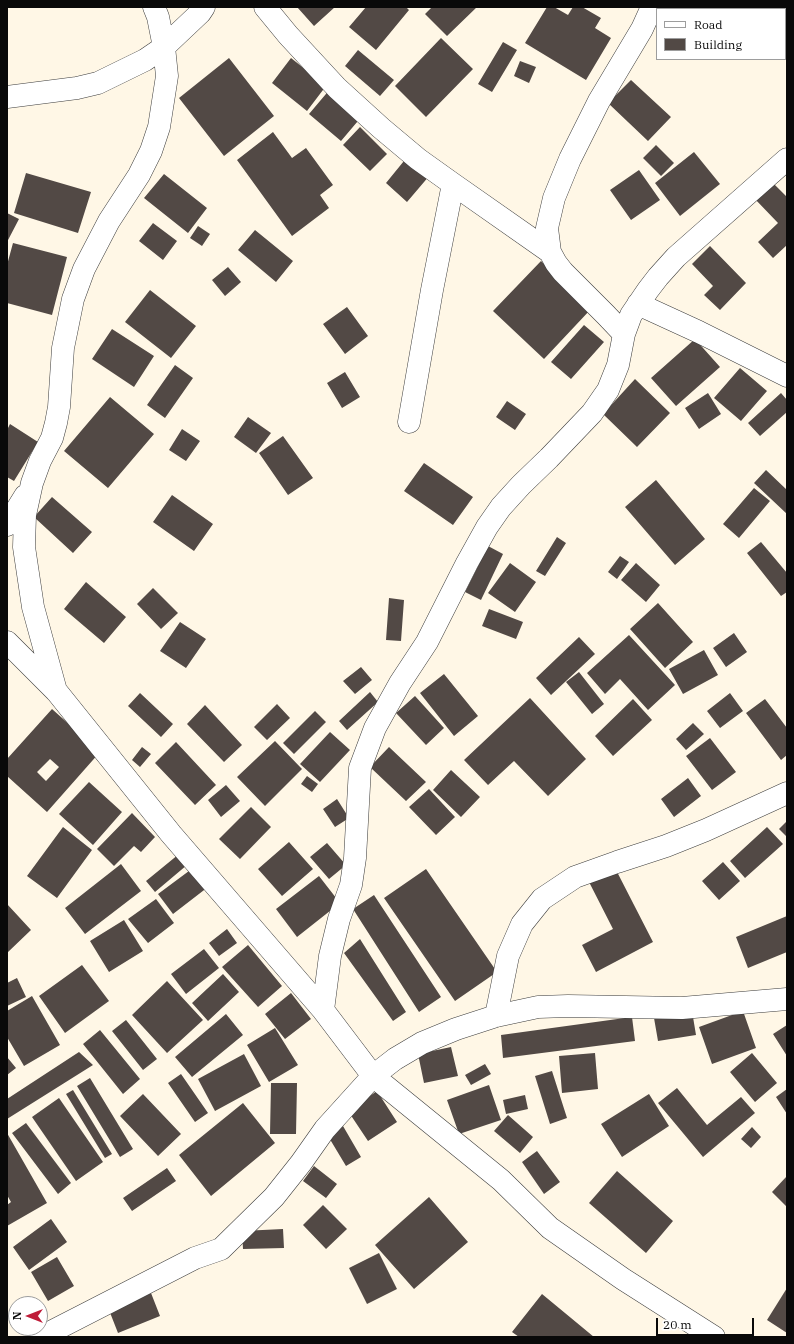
<!DOCTYPE html>
<html>
<head>
<meta charset="utf-8">
<style>
  body { margin:0 }
  #map { position:relative; width:794px; height:1344px; overflow:hidden; background:#fff7e6; font-family:"IBM Plex Serif",serif }
  canvas { display:block }
  .frame { position:absolute; inset:0; border:8px solid #090909; pointer-events:none }
  .legend { position:absolute; left:656px; top:8px; width:130px; height:52px; box-sizing:border-box; background:#fff; border:1px solid #9d9d9d; margin:0; padding:5px 7px; list-style:none; font-size:12px; color:#090909 }
  .legend li { display:flex; align-items:center; gap:8px; height:20px }
  .legend b { width:20px; border:1px solid #9d9d9d }
  .north { position:absolute; left:8px; top:1296px; width:40px; height:40px; box-sizing:border-box; background:#fff; border:1px solid #9d9d9d; border-radius:50%; rotate:270deg; font-size:11px; font-weight:700; line-height:16px; text-align:center; color:#090909 }
  .north::after { content:''; display:block; margin:auto; width:14px; height:18px; background:#bf1c39; clip-path:polygon(50% 0,100% 100%,50% 72%,0 100%) }
  .scale { position:absolute; left:656px; top:1318px; width:98px; height:18px; box-sizing:border-box; border:2px solid #090909; border-top:0; padding-left:5px; font-size:12px; line-height:14px; white-space:nowrap; color:#090909; -webkit-text-stroke:3px #fff; paint-order:stroke }
</style>
</head>
<body>
<div id="map">
<canvas width="794" height="1344"></canvas>
<div class="frame"></div>
<ul class="legend">
<li><b style="height:5px;background:#fff"></b>Road</li>
<li><b style="height:11px;background:#524945"></b>Building</li>
</ul>
<div class="north">N</div>
<div class="scale">20 m</div>
</div>
<script>
const ctx = document.querySelector('canvas').getContext('2d');
ctx.lineJoin = 'round';
function fillPath(path, color) { ctx.fillStyle = color; ctx.fill(path, 'evenodd'); }
const toPath = rows => new Path2D(rows.map(r => 'M' + r).join(''));
function strokePath(path, color, width, dash) { ctx.strokeStyle = color; ctx.lineWidth = width; ctx.lineCap = dash ? 'butt' : 'round'; ctx.setLineDash(dash || []); ctx.stroke(path); }
const building = toPath([
  [297,7,335,7,314,26],
  [366,7,406,7,409,10,376,50,349,27],
  [432,7,477,7,447,36,425,14],
  [547,7,554,7,568,15,573,7,582,7,601,18,595,28,611,38,586,80,525,43],
  [772,7,787,7,787,9,785,12,785,9,775,9],
  [441,38,473,69,426,117,395,86],
  [503,42,517,50,492,92,478,84],
  [358,50,394,80,380,96,345,66],
  [229,58,274,116,224,156,179,98],
  [291,58,326,86,307,111,272,83],
  [520,61,536,67,529,83,514,76],
  [631,80,671,117,648,141,608,103],
  [331,88,363,115,341,141,309,114],
  [360,127,387,154,370,171,343,145],
  [273,132,292,158,306,148,333,185,320,195,329,208,292,236,237,160],
  [656,145,674,163,661,176,643,158],
  [694,152,720,184,680,216,655,183],
  [408,156,430,175,407,202,386,183],
  [639,170,660,200,631,220,610,190],
  [26,173,91,192,78,233,14,213],
  [164,174,207,208,188,233,144,198],
  [772,182,787,197,787,245,773,258,758,242,778,223,754,198],
  [7,213,19,219,7,242],
  [153,223,177,241,163,260,139,241],
  [198,226,210,234,202,246,190,238],
  [255,230,293,261,276,282,238,250],
  [13,243,67,257,52,315,7,303,7,265],
  [710,246,746,283,720,310,704,295,713,286,692,264],
  [541,261,591,309,544,359,493,311],
  [228,267,241,282,225,296,212,280],
  [150,290,196,326,171,358,125,322],
  [347,307,368,336,345,354,323,324],
  [584,325,604,342,571,379,551,362],
  [112,329,154,356,134,387,92,359],
  [695,339,720,367,676,406,651,378],
  [175,365,193,378,165,418,147,405],
  [740,368,767,391,741,421,714,398],
  [345,372,360,397,342,408,327,383],
  [635,379,670,413,637,447,603,414],
  [708,393,721,414,699,429,685,408],
  [781,393,787,400,787,412,760,436,748,423],
  [110,397,154,434,108,488,64,451],
  [507,401,526,414,515,430,496,417],
  [248,417,271,433,256,453,234,437],
  [10,424,38,442,14,481,7,477,7,430],
  [182,429,200,441,186,461,169,450],
  [283,436,313,478,288,495,259,453],
  [424,463,473,497,453,525,404,491],
  [766,470,787,490,787,514,754,483],
  [656,480,705,539,675,565,625,507],
  [754,488,770,501,739,538,723,524],
  [172,495,213,524,194,551,153,522],
  [52,497,92,532,73,553,34,517],
  [557,537,566,543,545,576,536,571],
  [761,542,787,573,787,592,781,596,747,553],
  [488,546,503,554,481,600,465,592],
  [620,556,629,562,617,579,608,572],
  [510,563,536,582,515,612,488,593],
  [636,563,660,585,646,602,621,580],
  [86,582,126,617,104,643,64,609],
  [153,588,178,613,161,629,137,604],
  [389,598,404,600,401,641,386,640],
  [658,603,693,642,665,668,630,629],
  [489,609,523,622,516,639,482,626],
  [180,622,206,639,186,668,160,651],
  [734,633,747,652,726,667,713,648],
  [629,635,675,685,648,710,620,679,605,694,587,673],
  [579,637,595,654,551,695,536,678],
  [704,650,718,675,683,694,669,669],
  [361,667,372,680,355,694,343,681],
  [579,672,604,704,592,714,566,682],
  [444,674,478,716,454,736,420,693],
  [370,692,378,702,347,730,339,721],
  [140,693,173,724,161,737,128,706],
  [730,693,743,711,720,728,707,711],
  [415,696,444,728,426,745,396,713],
  [530,698,586,759,548,796,514,761,488,785,464,760],
  [633,699,652,720,613,756,595,736],
  [765,699,787,728,787,755,781,760,746,713],
  [277,704,290,718,267,740,254,727],
  [205,705,242,745,224,762,187,724],
  [52,709,100,752,47,812,7,776,7,759],
  [50,759,59,767,46,781,37,772],
  [315,711,326,722,294,754,283,743],
  [693,723,704,734,686,750,676,739],
  [330,732,350,750,320,782,300,764],
  [710,738,736,772,712,790,686,756],
  [275,741,302,769,265,806,237,777],
  [176,742,216,785,195,805,155,763],
  [142,747,151,754,140,767,132,760],
  [389,747,426,782,406,801,370,767],
  [451,770,480,797,461,817,433,790],
  [307,776,318,784,312,792,301,784],
  [688,778,701,796,674,817,661,799],
  [89,782,122,812,93,845,59,814],
  [226,785,240,801,221,817,208,800],
  [429,789,455,817,436,835,409,807],
  [337,799,349,818,335,827,323,809],
  [251,807,271,827,240,859,219,839],
  [132,813,155,837,141,852,134,846,114,866,97,849],
  [787,821,787,837,779,829],
  [63,827,92,850,57,898,27,876],
  [767,827,783,844,745,878,730,861],
  [289,842,313,869,282,896,258,869],
  [327,843,346,865,329,879,310,857],
  [179,854,187,865,155,892,146,881],
  [723,862,740,881,719,900,702,881],
  [121,864,141,891,85,934,65,908],
  [614,866,653,942,596,972,582,945,613,929,588,880],
  [193,868,208,887,173,914,158,894],
  [426,869,497,972,455,1001,384,898],
  [319,876,340,903,297,937,276,909],
  [374,895,441,997,419,1012,353,909],
  [156,899,174,923,148,943,128,919],
  [7,904,31,930,7,953],
  [787,916,787,952,748,968,736,937],
  [124,920,143,951,109,972,90,941],
  [227,929,237,943,219,956,209,943],
  [360,939,406,1012,393,1021,344,953],
  [248,945,282,986,258,1007,222,967],
  [204,949,219,968,186,994,171,974],
  [82,965,109,1001,65,1033,39,996],
  [223,974,239,992,208,1021,192,1003],
  [17,978,26,997,7,1006,7,983],
  [167,981,203,1020,167,1053,132,1015],
  [291,993,311,1019,285,1039,265,1014],
  [32,996,60,1045,24,1066,7,1037,7,1011],
  [692,1011,696,1035,658,1041,654,1018],
  [743,1011,756,1048,712,1064,699,1027],
  [226,1014,243,1035,192,1077,175,1057],
  [632,1017,635,1041,503,1058,501,1035],
  [126,1020,157,1059,143,1070,112,1031],
  [787,1025,787,1056,773,1034],
  [275,1028,298,1065,269,1082,247,1045],
  [100,1030,140,1079,123,1094,83,1044],
  [451,1047,458,1076,424,1083,418,1054],
  [79,1052,93,1065,7,1119,7,1099],
  [595,1053,598,1089,562,1093,559,1056],
  [752,1053,777,1083,755,1102,730,1072],
  [244,1054,261,1086,215,1111,198,1079],
  [7,1057,16,1068,7,1075],
  [485,1064,491,1074,471,1085,465,1075],
  [552,1071,567,1118,550,1124,535,1076],
  [181,1074,208,1113,195,1122,168,1083],
  [90,1078,133,1149,120,1157,77,1086],
  [271,1083,297,1083,296,1134,270,1134],
  [489,1085,501,1120,459,1134,447,1100],
  [677,1088,707,1125,741,1097,755,1113,703,1157,658,1103],
  [787,1089,787,1114,776,1097],
  [73,1090,112,1154,105,1158,66,1094],
  [377,1091,397,1122,368,1141,348,1111],
  [143,1094,181,1134,158,1156,120,1116],
  [649,1094,669,1126,622,1157,601,1124],
  [525,1095,528,1109,506,1114,503,1100],
  [59,1098,103,1162,76,1181,32,1117],
  [243,1103,275,1143,211,1196,179,1155],
  [508,1115,533,1137,520,1153,494,1131],
  [26,1123,71,1183,58,1194,12,1133],
  [343,1126,361,1157,346,1166,328,1136],
  [752,1127,761,1137,751,1148,741,1139],
  [7,1133,47,1203,7,1226,7,1205,11,1202,7,1195],
  [537,1151,560,1182,544,1194,522,1162],
  [314,1166,337,1184,326,1198,303,1181],
  [167,1168,176,1181,132,1211,123,1198],
  [617,1171,673,1221,646,1253,589,1203],
  [787,1176,787,1207,772,1192],
  [429,1197,468,1242,414,1289,375,1245],
  [323,1205,347,1229,326,1249,303,1225],
  [51,1219,67,1242,29,1270,13,1247],
  [283,1229,284,1248,243,1249,242,1231],
  [379,1253,397,1289,367,1304,349,1268],
  [57,1257,74,1286,48,1301,31,1272],
  [787,1288,787,1333,767,1320],
  [151,1293,160,1316,118,1333,109,1310],
  [542,1294,594,1337,519,1337,512,1332]
]);
const minor = toPath([
  [265,7,288,35,337,88,381,128,418,159,453,184,550,252],
  [7,97,77,88,98,83,145,60,164,47,200,13,204,7],
  [638,304,699,332,787,376],
  [624,334,606,315,563,272,556,263,550,252,547,228,554,198,570,159,599,101,642,29,652,7],
  [409,422,432,290,453,184],
  [7,525,25,496],
  [7,642,57,692,171,834,323,1010,373,1076,501,1180,550,1228,623,1279,714,1337],
  [56,691,33,607,24,547,25,515,32,483,40,461,52,438,56,423,59,407,63,348,73,299,84,269,109,221,139,175,151,151,159,127,167,76,164,47,158,17,154,7],
  [323,1010,330,956,339,919,351,885,355,858,360,768,375,728,400,683,427,642,467,563,487,527,501,507,521,485,549,458,592,413,608,390,618,365,624,334,631,315,648,290,658,277,676,257,787,159],
  [496,1016,508,956,522,924,542,899,575,877,617,862,666,846,706,830,787,793],
  [41,1337,195,1258,221,1249,274,1197,301,1163,325,1129,373,1076,395,1059,422,1043,456,1029,496,1016,538,1007,568,1006,682,1008,787,999]
]);
fillPath(building, '#524945');
strokePath(minor, '#3c3c3c', 23);
strokePath(minor, '#fff', 22);
</script>
</body>
</html>
